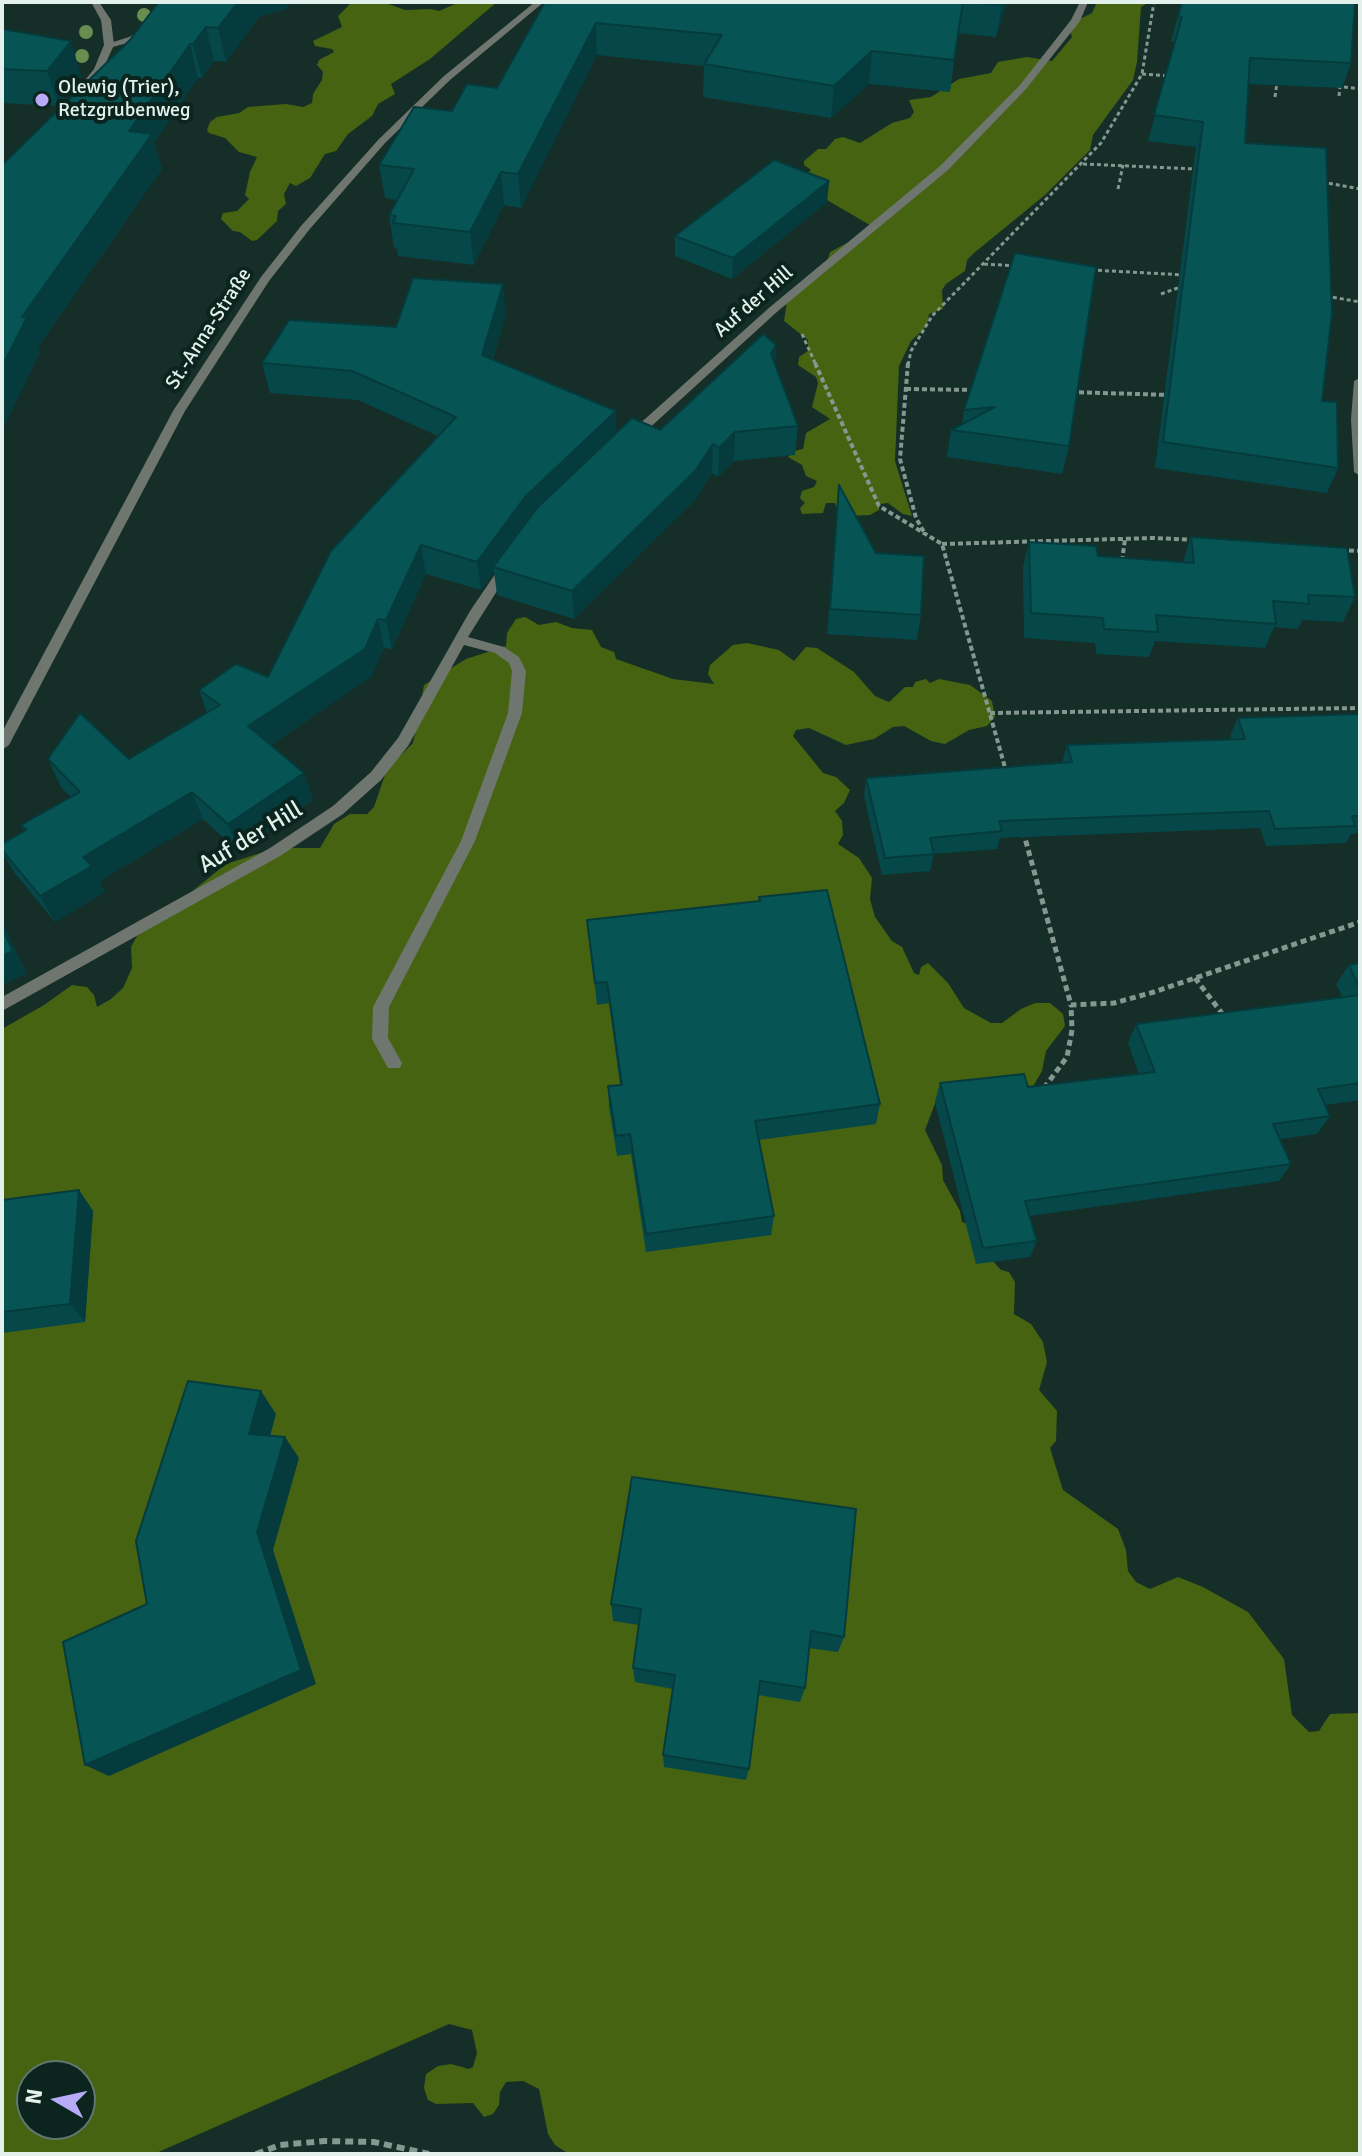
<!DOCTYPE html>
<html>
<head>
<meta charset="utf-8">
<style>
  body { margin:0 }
  #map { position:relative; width:1362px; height:2156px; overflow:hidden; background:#152e27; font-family:Signika,sans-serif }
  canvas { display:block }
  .frame { position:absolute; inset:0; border:4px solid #e3f1ec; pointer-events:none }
  .north { position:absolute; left:16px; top:2060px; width:80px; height:80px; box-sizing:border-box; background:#0b241e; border:2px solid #617670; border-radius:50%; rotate:279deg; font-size:22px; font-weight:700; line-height:32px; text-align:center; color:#e3f1ec }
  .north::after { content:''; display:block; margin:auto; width:28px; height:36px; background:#b7abf8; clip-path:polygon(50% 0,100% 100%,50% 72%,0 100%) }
</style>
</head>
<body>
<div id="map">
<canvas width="1362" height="2156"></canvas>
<div class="frame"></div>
<div class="north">N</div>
</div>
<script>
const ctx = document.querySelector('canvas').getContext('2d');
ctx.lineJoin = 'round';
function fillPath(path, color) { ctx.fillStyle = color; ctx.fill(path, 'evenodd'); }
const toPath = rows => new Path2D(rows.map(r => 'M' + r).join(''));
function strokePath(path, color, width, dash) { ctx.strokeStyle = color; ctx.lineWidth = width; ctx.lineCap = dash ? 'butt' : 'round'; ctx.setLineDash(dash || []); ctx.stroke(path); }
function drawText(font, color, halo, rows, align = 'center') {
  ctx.font = font + ' Signika,sans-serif'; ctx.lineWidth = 8; ctx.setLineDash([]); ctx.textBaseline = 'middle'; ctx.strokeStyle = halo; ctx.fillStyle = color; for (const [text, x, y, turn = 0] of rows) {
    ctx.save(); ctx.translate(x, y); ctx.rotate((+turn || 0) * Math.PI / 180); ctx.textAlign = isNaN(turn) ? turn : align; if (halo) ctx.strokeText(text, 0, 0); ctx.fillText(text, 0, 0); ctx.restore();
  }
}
const forest = toPath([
  [383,2,405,10,431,9,439,11,460,2,497,2,430,59,391,84,395,94,378,104,372,116,348,134,336,151,325,154,310,178,296,186,290,183,284,194,286,204,278,211,277,221,257,240,252,241,240,232,233,231,221,219,223,213,237,211,249,199,245,195,250,172,257,157,239,152,225,138,209,133,207,130,210,122,217,117,239,113,248,107,286,104,303,107,312,103,313,94,322,80,323,72,317,65,319,60,334,52,332,49,315,46,313,41,342,27,338,16,351,3],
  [1097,2,1149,2,1141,7,1137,62,1133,80,1093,135,1090,150,1045,195,974,253,967,260,965,271,946,284,942,290,943,309,929,314,927,326,911,341,899,366,895,461,912,516,903,514,888,503,880,504,879,510,870,515,849,516,837,511,835,503,826,503,823,513,802,514,800,508,805,503,800,498,802,491,814,487,817,481,806,476,802,465,788,457,794,451,803,449,806,433,830,419,812,407,818,383,816,377,798,365,799,357,808,351,808,340,784,321,787,301,827,262,830,252,875,228,827,200,807,173,811,170,804,165,804,161,818,149,826,149,835,139,843,137,860,143,892,123,910,118,914,112,909,100,931,97,959,79,991,73,998,62,1027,57,1052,61,1072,37,1070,31,1080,19,1092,13],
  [525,617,539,625,556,622,572,628,592,630,601,647,614,652,616,659,673,679,714,684,708,674,710,665,733,645,747,643,779,650,794,661,806,647,817,648,854,672,875,696,889,702,905,687,913,687,915,682,926,679,930,683,939,679,970,685,992,701,995,717,987,726,969,730,945,744,931,741,904,726,893,727,874,739,846,745,809,728,796,730,793,736,823,773,836,777,850,790,844,803,835,811,842,821,843,835,838,844,859,858,872,878,870,899,875,917,892,941,902,947,914,973,919,975,921,967,928,963,948,983,964,1008,991,1023,1002,1023,1021,1009,1035,1003,1050,1003,1063,1014,1065,1026,1046,1051,1042,1071,1031,1090,936,1101,925,1130,942,1165,943,1180,960,1211,962,1222,989,1232,989,1257,1001,1270,1009,1272,1015,1282,1014,1314,1031,1324,1043,1342,1047,1362,1039,1390,1057,1411,1056,1441,1050,1448,1063,1490,1118,1529,1126,1550,1128,1571,1136,1582,1150,1589,1178,1577,1203,1587,1248,1612,1284,1659,1292,1715,1309,1732,1319,1731,1330,1714,1360,1713,1360,2154,569,2154,555,2145,548,2134,539,2089,523,2081,506,2082,500,2092,499,2105,493,2114,484,2117,473,2103,436,2104,428,2100,424,2088,426,2074,438,2066,451,2064,469,2069,473,2067,477,2053,472,2030,449,2024,154,2154,2,2154,2,1029,44,1005,72,985,87,987,94,995,97,1007,111,999,123,988,132,968,131,947,137,936,226,864,276,848,320,848,334,824,350,814,367,814,374,807,387,769,413,743,424,685,466,659,506,646,507,633,516,619],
  [32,2076,80,2076,80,2124,32,2124]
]);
const pathFar3 = toPath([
  [1142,74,1172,76],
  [1337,86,1360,89],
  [1339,96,1340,87],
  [1275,97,1277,82],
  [1083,164,1196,169],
  [1322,182,1360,189],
  [1118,189,1123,165],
  [984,264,1018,266],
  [1091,270,1185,275],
  [1161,294,1183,286],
  [1326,296,1360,302],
  [802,334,816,365],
  [908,365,911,351,932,316,1101,143,1142,74,1154,2]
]);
const pathFar2 = toPath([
  [815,363,879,506,942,544,1006,771],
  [908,363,900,459,916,518,925,534],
  [906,389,977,390],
  [1071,392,1169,395],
  [942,544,1154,538,1195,540],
  [1341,550,1360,551],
  [1122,561,1125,539],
  [990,713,1360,708]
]);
const pathFar1 = toPath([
  [1023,831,1071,1005,1114,1003,1154,992,1360,922],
  [1195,978,1224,1016],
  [1044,1088,1067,1057,1072,1030,1071,1005]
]);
const path = toPath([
  [256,2154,280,2145,324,2141,374,2142,429,2154]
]);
const minor = toPath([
  [174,2,183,2,156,29,135,41,109,48,104,45,129,37,150,25,174,2],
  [535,2,544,2,450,80,385,143,309,230,269,281,185,411,9,745,2,750,2,732,173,411,261,277,301,226,379,139,444,76,535,2],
  [1080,2,1088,2,1080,21,1026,89,948,170,778,311,634,442,626,442,626,436,770,307,940,166,1020,85,1071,20,1080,2],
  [1360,378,1360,476,1354,472,1351,419,1354,381,1360,378],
  [508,560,514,564,468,637,504,647,519,657,526,671,522,713,475,841,389,1007,388,1038,402,1063,400,1068,388,1068,372,1039,373,1007,461,841,508,713,512,671,509,663,495,653,464,645,408,746,381,780,343,814,280,856,2,1011,2,997,270,848,333,806,371,772,398,738,470,611,504,561,508,560]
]);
const tertiary = toPath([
  [91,2,99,2,111,20,114,45,103,69,83,92,78,89,94,69,104,45,101,20,91,2]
]);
const trees = [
  [144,15],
  [86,32],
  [82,56]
];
const wall = toPath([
  [545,2,1007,2,996,37,958,33,950,92,869,84,831,118,703,97,704,66,597,55,521,208,504,205,474,265,398,256,397,249,394,248,389,215,397,200,385,198,379,165,452,111,497,88],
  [287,9,260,16,226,62,214,61,202,78,198,78,154,143,162,169,38,347,40,352,2,431,129,41],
  [1178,16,1351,63,1342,88,1248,84,1245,143,1322,401,1338,468,1327,493,1155,468,1196,147,1148,141,1175,42,1171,41],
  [2,29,81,76,59,106,2,103],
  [829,181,827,202,732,279,675,256,675,236],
  [1096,267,1069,446,1062,474,947,457,951,430,962,424,964,410],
  [506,314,493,359,617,432,660,430,776,345,775,366,798,426,795,455,734,461,718,477,712,473,695,500,574,619,497,595,494,572,481,590,426,574,392,649,384,648,371,677,271,745,304,773,313,800,238,851,203,819,100,881,105,892,55,922,14,872,2,852,2,844,24,831,21,825,71,797,61,787,48,759,129,759,207,713,199,690,268,677,438,436,358,400,270,393,262,363,396,327],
  [839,485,876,553,921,615,917,640,827,634],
  [1191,537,1355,597,1343,622,1302,620,1298,629,1274,627,1265,648,1155,641,1149,657,1096,654,1095,643,1024,638,1023,567,1029,542,1098,556,1183,562],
  [1360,714,1360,833,1351,834,1346,843,1266,846,1260,828,1000,838,997,849,934,854,930,871,882,875,864,796,866,778,1062,763,1067,745,1231,739,1230,736,1238,718],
  [759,897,880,1104,876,1124,759,1140,774,1216,771,1235,646,1252,631,1154,617,1156,609,1107,608,1086,620,1085,609,1003,597,1005,587,920,759,901],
  [1360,963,1360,1100,1325,1105,1330,1116,1317,1134,1280,1139,1291,1164,1279,1181,1030,1216,1037,1241,1030,1257,976,1264,935,1102,940,1083,1028,1087,1139,1074,1128,1043,1136,1024,1342,997,1336,984,1349,965],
  [79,1190,93,1211,85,1322,2,1333,2,1200],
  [632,1477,844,1637,838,1652,809,1648,805,1688,800,1702,758,1695,749,1769,746,1780,664,1767,663,1755,673,1689,635,1682,633,1668,639,1625,613,1621,611,1604]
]);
const shadedWall = toPath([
  [238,2,291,2,287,9,260,16,226,62,218,28],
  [1002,2,1007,2,996,37,1002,5],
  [596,23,597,55,521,208,518,174],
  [206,27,214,61,202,78,193,44],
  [71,41,81,76,59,106,47,71],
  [190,44,198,78,154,143,162,169,38,347,40,352,2,431,2,367,22,317,129,131],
  [872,51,869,84,831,118,834,86],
  [501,172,504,205,474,265,470,232],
  [829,181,827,202,732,279,733,258],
  [503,284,506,314,485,384,482,355],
  [776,345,775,374,771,354],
  [616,411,617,440,493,567,494,572,481,590,477,562,525,497],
  [735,432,734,461,718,477,719,448],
  [713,444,712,473,695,500,574,619,572,591],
  [421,545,426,574,392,649,386,620],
  [378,619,384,648,371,677,257,754,248,726],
  [304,773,313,800,238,851,228,824],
  [192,792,203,819,100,881,105,892,55,922,40,896,83,857],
  [2,921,27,974,2,985],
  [79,1190,93,1211,85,1322,70,1304],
  [261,1391,276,1414,265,1455,249,1434],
  [285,1437,299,1458,273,1550,316,1684,109,1776,85,1765,257,1532]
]);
const building = toPath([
  [159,2,238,2,218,28,206,27,193,44,190,44,129,131,152,134,22,317,27,317,2,367,2,165,129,41,159,2],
  [545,2,963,2,954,60,872,51,834,86,704,64,722,35,596,23,518,174,501,172,470,232,393,223,396,216,389,215,414,169,379,165,414,107,452,111,467,84,497,88,545,2],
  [972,2,1002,2,1002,5,972,2],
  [1182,2,1355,2,1351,63,1250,58,1245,143,1326,148,1332,313,1322,401,1337,402,1338,468,1163,442,1203,122,1154,115,1182,17,1178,16,1182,2],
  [2,29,71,41,47,71,2,69,2,29],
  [774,160,829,181,733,258,675,236,774,160],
  [1015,253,1096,267,1069,446,951,430,995,407,964,410,1015,253],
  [413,278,503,284,482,355,616,411,525,497,477,562,421,545,386,620,378,619,365,649,248,726,304,773,228,824,192,792,83,857,92,866,40,896,2,850,2,844,26,830,21,825,80,792,48,759,80,713,129,759,220,705,199,690,236,664,268,677,331,551,456,417,352,371,262,363,289,320,396,327,413,278],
  [763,334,776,345,771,354,798,426,735,432,719,448,713,444,695,471,572,591,493,567,538,507,632,418,660,430,763,334],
  [839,485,876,553,924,556,921,615,830,609,839,485],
  [1191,537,1347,548,1355,597,1308,595,1309,604,1273,601,1276,624,1156,615,1158,632,1104,629,1103,618,1031,613,1029,542,1096,546,1098,556,1194,563,1191,537],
  [1360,714,1360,816,1352,816,1355,826,1275,829,1269,811,999,821,1002,831,930,838,934,854,885,858,866,778,1072,762,1067,745,1245,739,1238,718,1360,714],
  [827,890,880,1104,755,1121,774,1216,646,1234,630,1134,616,1136,608,1086,622,1085,607,982,595,983,587,920,760,901,759,897,827,890],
  [2,928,13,951,2,956,2,928],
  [1360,963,1360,990,1349,965,1360,963],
  [1360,995,1360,1083,1318,1089,1330,1116,1273,1124,1291,1164,1025,1201,1037,1241,983,1248,940,1083,1024,1074,1028,1087,1155,1072,1136,1024,1360,995],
  [79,1190,70,1304,2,1312,2,1200,79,1190],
  [188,1381,261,1391,249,1434,285,1437,257,1532,301,1670,85,1765,63,1642,147,1604,136,1541,188,1381],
  [632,1477,856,1509,844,1637,811,1631,805,1688,760,1681,749,1769,663,1755,675,1675,633,1668,641,1609,611,1604,632,1477]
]);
const markers = [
  [42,100,8,"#b7abf8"]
];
const farPoinames = [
  ["Olewig (Trier),",58,88],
  ["Retzgrubenweg",58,111]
];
const farStreetnames = [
  ["Auf der Hill",754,302,-41],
  ["St.-Anna-Straße",209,329,-57]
];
const streetNames = [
  ["Auf der Hill",251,838,-31]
];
fillPath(forest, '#456311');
strokePath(pathFar3, '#849791', 3, [4, 3]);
strokePath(pathFar2, '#849791', 4, [5, 3]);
strokePath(pathFar1, '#849791', 5, [6, 4]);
strokePath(path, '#849791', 6, [8, 5]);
fillPath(minor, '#6e766f');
fillPath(tertiary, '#6e766f');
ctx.fillStyle = '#698d50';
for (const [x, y] of trees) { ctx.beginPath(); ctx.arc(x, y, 7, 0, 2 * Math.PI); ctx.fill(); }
fillPath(wall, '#064849');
fillPath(shadedWall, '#053b3c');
fillPath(building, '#075455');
strokePath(building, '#053b3c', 2);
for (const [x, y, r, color] of markers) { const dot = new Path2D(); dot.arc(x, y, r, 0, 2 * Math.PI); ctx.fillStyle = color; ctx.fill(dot); strokePath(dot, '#0b241e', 3); }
drawText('20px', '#e3f1ec', '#0b241e', farPoinames, 'left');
drawText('20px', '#e3f1ec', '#0b241e', farStreetnames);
drawText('24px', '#e3f1ec', '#0b241e', streetNames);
</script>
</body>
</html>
